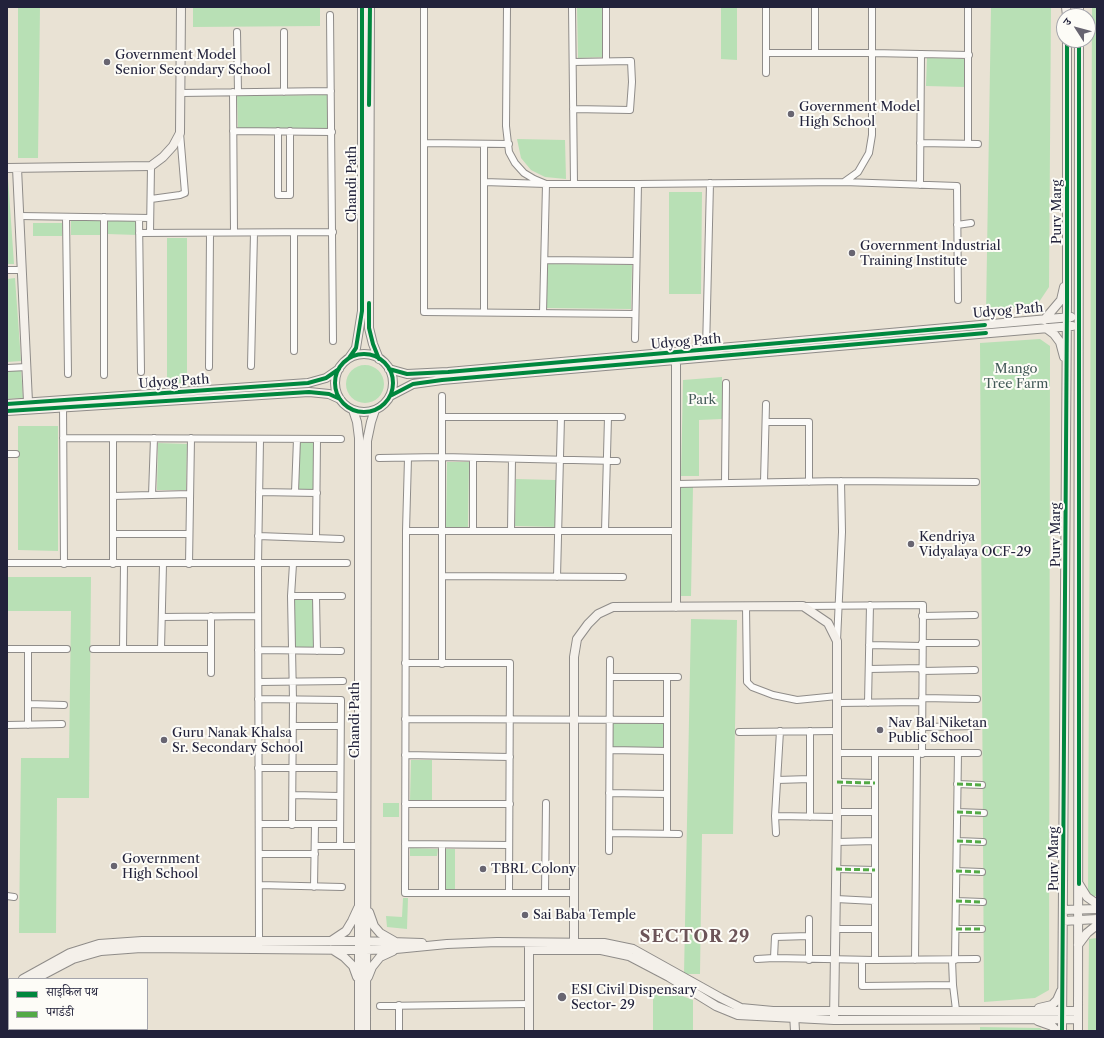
<!DOCTYPE html>
<html>
<head>
<meta charset="utf-8">
<style>
  body { margin:0 }
  #map { position:relative; width:1104px; height:1038px; overflow:hidden; background:#e9e2d4; font-family:"Libre Caslon Text","Noto Serif Devanagari",serif }
  canvas { display:block }
  .frame { position:absolute; inset:0; border:8px solid #22223b; pointer-events:none }
  .legend { position:absolute; left:8px; top:978px; width:140px; height:52px; box-sizing:border-box; background:#fdfcf7; border:1px solid #a5a5ac; margin:0; padding:5px 7px; list-style:none; font-size:12px; color:#22223b }
  .legend li { display:flex; align-items:center; gap:8px; height:20px }
  .legend b { width:20px; border:1px solid #a5a5ac }
  .north { position:absolute; left:1056px; top:8px; width:40px; height:40px; box-sizing:border-box; background:#fdfcf7; border:1px solid #a5a5ac; border-radius:50%; rotate:306deg; font-size:11px; font-weight:700; line-height:16px; text-align:center; color:#22223b }
  .north::after { content:''; display:block; margin:auto; width:14px; height:18px; background:#686571; clip-path:polygon(50% 0,100% 100%,50% 72%,0 100%) }
</style>
</head>
<body>
<div id="map">
<canvas width="1104" height="1038"></canvas>
<div class="frame"></div>
<ul class="legend">
<li><b style="height:5px;background:#00873e"></b>साइकिल पथ</li>
<li><b style="height:5px;background:#53aa46"></b>पगडंडी</li>
</ul>
<div class="north">उ</div>
</div>
<script>
const ctx = document.querySelector('canvas').getContext('2d');
ctx.lineJoin = 'round';
function fillPath(path, color) { ctx.fillStyle = color; ctx.fill(path, 'evenodd'); }
const toPath = rows => new Path2D(rows.map(r => 'M' + r).join(''));
function strokePath(path, color, width, dash) { ctx.strokeStyle = color; ctx.lineWidth = width; ctx.lineCap = dash ? 'butt' : 'round'; ctx.setLineDash(dash || []); ctx.stroke(path); }
function drawText(font, color, halo, rows, align = 'center') {
  ctx.font = font + ' "Libre Caslon Text",serif'; ctx.lineWidth = 4; ctx.setLineDash([]); ctx.textBaseline = 'middle'; ctx.strokeStyle = halo; ctx.fillStyle = color; for (const [text, x, y, turn = 0] of rows) {
    ctx.save(); ctx.translate(x, y); ctx.rotate((+turn || 0) * Math.PI / 180); ctx.textAlign = isNaN(turn) ? turn : align; if (halo) ctx.strokeText(text, 0, 0); ctx.fillText(text, 0, 0); ctx.restore();
  }
}
const green = toPath([
  [18,7,40,7,38,158,18,158],
  [193,7,320,7,320,26,193,27],
  [577,7,603,7,603,57,578,58],
  [721,7,737,7,737,60,721,59],
  [991,7,1051,7,1049,287,1039,302,986,313],
  [1092,7,1097,7,1097,896,1088,896],
  [927,58,966,59,966,87,926,86],
  [328,95,328,128,238,129,237,96],
  [517,139,565,140,566,179,545,177,531,170,521,158],
  [7,178,8,178,14,264,7,264],
  [669,192,702,192,701,294,669,294],
  [71,220,101,220,101,235,71,235],
  [108,220,137,220,137,235,107,234],
  [33,223,62,223,62,236,33,236],
  [167,238,187,238,187,383,167,383],
  [547,264,632,265,631,309,546,308],
  [15,278,21,361,7,362,7,279],
  [1040,339,1050,346,1049,990,1035,998,984,1002,980,343],
  '346 384a19 19 0 1 1 38 0a19 19 0 1 1-38 0Z',
  [21,370,23,398,7,399,7,371],
  [722,377,722,419,699,420,699,476,681,476,683,380],
  [18,426,58,426,58,551,18,550],
  [298,441,316,441,316,489,298,489],
  [158,443,187,444,186,490,157,490],
  [447,462,469,462,468,528,446,528],
  [516,479,556,480,555,527,515,526],
  [680,487,693,487,691,596,679,596],
  [7,577,91,577,89,798,57,798,56,933,19,933,21,758,69,758,71,611,7,611],
  [295,600,313,600,313,648,295,648],
  [691,619,737,620,733,834,702,834,700,974,684,974],
  [612,723,663,724,663,748,611,747],
  [411,760,432,760,432,801,410,801],
  [383,803,399,803,399,817,383,817],
  [410,848,438,849,437,856,410,856],
  [446,849,455,849,455,889,446,889],
  [403,898,408,898,407,929,387,927,386,916,402,917],
  [1097,938,1097,1031,1088,1031,1089,939],
  [653,985,693,1000,693,1031,653,1031],
  [980,1027,1040,1028,1043,1031,980,1031]
]);
const street = toPath([
  [424,7,424,312,635,314],
  [507,7,506,126,509,152,515,163,524,173,534,179,546,184,638,184,844,182,957,186,958,300],
  [572,7,574,184],
  [815,7,815,53],
  [330,15,333,341],
  [237,32,238,92],
  [284,32,284,92],
  [766,53,872,53,969,55],
  [606,61,606,7],
  [573,62,631,61,632,82,630,110,573,109],
  [766,73,766,7],
  [233,92,234,232],
  [180,93,331,91],
  [233,131,332,132],
  [278,131,278,195,290,195,290,131],
  [424,143,509,144],
  [920,143,978,144],
  [968,143,968,7],
  [484,144,484,312],
  [484,182,546,184,543,313],
  [844,182,858,172,869,153,872,135,872,7],
  [920,185,921,54],
  [151,199,180,195,185,193,180,133],
  [20,216,150,218],
  [66,217,68,374],
  [139,218,141,372],
  [957,225,971,223],
  [139,233,333,232],
  [150,233,151,166],
  [294,233,294,351],
  [545,260,636,261],
  [7,270,22,270],
  [635,339,638,184],
  [706,350,710,183],
  [251,366,254,233],
  [209,367,210,233],
  [7,368,27,367],
  [104,375,104,217],
  [442,396,442,664],
  [63,403,64,564],
  [442,417,622,417],
  [766,422,809,422,809,482],
  [63,438,341,439],
  [113,439,113,564],
  [7,454,16,454],
  [379,458,442,457,617,461],
  [408,458,406,531,405,893,574,893],
  [764,482,766,404],
  [725,483,726,383],
  [676,484,841,481,976,482],
  [259,492,317,493],
  [295,492,297,439],
  [152,495,154,438],
  [113,496,190,494],
  [406,531,676,531],
  [473,531,473,458],
  [511,531,512,459],
  [605,531,608,417],
  [113,534,189,534],
  [258,536,341,539],
  [316,538,317,439],
  [7,563,347,563],
  [189,564,191,438],
  [442,576,623,577],
  [557,577,561,417],
  [291,596,342,596],
  [316,596,317,651],
  [746,606,747,682,752,687,773,695,797,700,837,696],
  [803,606,923,605,922,754],
  [211,616,211,673],
  [922,616,975,615],
  [162,617,258,616],
  [837,641,842,532,841,481],
  [922,643,976,643],
  [869,645,922,646],
  [7,649,67,649],
  [93,649,211,649],
  [123,649,124,564],
  [161,649,163,564],
  [258,650,341,651],
  [405,663,510,663,509,893],
  [869,669,922,668],
  [922,671,975,670],
  [610,677,678,677],
  [259,682,343,681],
  [922,698,977,699],
  [258,699,341,700,340,846],
  [838,703,922,702],
  [868,703,870,605],
  [28,704,64,705],
  [405,719,667,720],
  [7,725,62,724],
  [28,725,28,649],
  [293,726,340,726],
  [922,727,978,726],
  [739,732,837,731],
  [610,750,667,751],
  [837,753,978,753],
  [875,754,875,960],
  [405,755,510,757],
  [258,768,340,768],
  [777,780,810,779],
  [837,782,875,783],
  [957,784,982,785],
  [609,793,667,794],
  [293,795,339,796],
  [405,804,510,804],
  [837,812,875,812],
  [957,812,984,813],
  [775,816,837,817],
  [810,817,810,731],
  [259,824,339,824],
  [292,825,293,700,291,596,293,564],
  [609,833,679,834],
  [776,833,775,816,780,731],
  [667,834,667,678],
  [957,841,983,842],
  [837,842,875,841],
  [405,844,509,845],
  [315,846,359,846],
  [609,851,610,660],
  [259,854,315,854],
  [836,869,875,870],
  [956,871,982,872],
  [259,885,342,887],
  [314,887,315,825],
  [442,893,442,845],
  [545,893,546,803],
  [7,896,14,897],
  [836,899,875,901],
  [956,901,983,902],
  [835,929,875,929],
  [956,929,982,929],
  [259,945,258,564,260,440],
  [774,958,775,937,809,936],
  [757,959,774,958,875,960,977,959],
  [809,960,809,919],
  [862,960,862,986,953,985,952,960],
  [915,960,917,754],
  [955,960,958,753],
  [953,985,956,1010],
  [380,1006,529,1004],
  [399,1031,399,1005]
]);
const secondary = toPath([
  [370,7,369,312,369,328,373,344,379,359],
  [1066,7,1067,16],
  [1079,16,1079,7],
  [7,168,151,166,163,157,173,146,180,133,181,7],
  [17,168,28,402],
  [1044,320,1061,300,1064,287],
  [1046,328,1054,334,1060,342,1064,357],
  '335 383a29 29 0 1 1 58 0a29 29 0 1 1-58 0Z',
  [676,356,676,607],
  [349,358,356,348,362,311,362,7],
  [389,369,407,374,448,372,1071,317],
  [390,396,413,384,442,380,1072,326],
  [7,404,308,383,326,378,339,369],
  [353,410,357,422,359,438,359,1031],
  [7,411,309,392,329,394,340,399],
  [1079,884,1087,897,1097,904],
  [1063,910,1097,909],
  [369,912,374,926,380,933,394,941],
  [1063,921,1097,919],
  [331,941,346,931,352,921,358,908],
  [529,945,529,1031],
  [1078,945,1087,933,1097,925],
  [333,950,344,957,353,966,357,977],
  [529,950,601,950,629,956,669,977,716,1006,738,1015,834,1020,1078,1019],
  [574,950,574,657,577,639,588,624,598,614,613,607,803,606,828,623,837,641,837,817,834,1020],
  [368,977,372,967,380,957,393,951],
  [23,979,70,953,99,944,142,941,359,941,422,943],
  [35,979,73,959,101,951,141,948,366,950,396,949,447,944,497,942,604,943,633,949,721,998,741,1008,773,1011,1078,1011],
  [7,988,9,987],
  [7,995,9,994],
  [1039,1008,1052,1005,1057,1000,1061,991],
  [794,1014,795,1031],
  [1038,1021,1052,1026,1057,1031],
  [366,1031,367,441,371,422,375,410],
  [1062,1031,1067,302,1067,40],
  [1078,1031,1079,40]
]);
const quiet = toPath([
  [837,782,875,783],
  [957,784,982,785],
  [957,812,984,813],
  [957,841,983,842],
  [836,869,875,870],
  [956,871,982,872],
  [956,901,983,902],
  [956,929,982,929]
]);
const cycleway = toPath([
  [369,105,370,7],
  [369,303,369,328,373,344,379,359],
  '335 383a29 29 0 1 1 58 0a29 29 0 1 1-58 0Z',
  [349,358,356,348,362,311,362,7],
  [389,369,407,374,448,372,985,325],
  [390,396,413,384,442,380,986,333],
  [7,404,308,383,326,378,339,369],
  [7,411,309,392,329,394,340,399],
  [1079,884,1079,40],
  [1062,1031,1067,302,1067,40]
]);
const markers = [
  [107,62,4,"#686571"],
  [791,114,4,"#686571"],
  [852,253,4,"#686571"],
  [911,544,4,"#686571"],
  [880,730,4,"#686571"],
  [164,740,4,"#686571"],
  [114,866,4,"#686571"],
  [483,869,4,"#686571"],
  [525,915,4,"#686571"],
  [562,997,5,"#686571"]
];
const poiNames = [
  ["Government Model",115,55],
  ["Senior Secondary School",115,70],
  ["Government Model",799,107],
  ["High School",799,122],
  ["Government Industrial",860,246],
  ["Training Institute",860,261],
  ["Kendriya",919,537],
  ["Vidyalaya OCF-29",919,552],
  ["Nav Bal Niketan",888,723],
  ["Public School",888,738],
  ["Guru Nanak Khalsa",172,733],
  ["Sr. Secondary School",172,748],
  ["Government",122,859],
  ["High School",122,874],
  ["TBRL Colony",491,869],
  ["Sai Baba Temple",533,915],
  ["ESI Civil Dispensary",571,990],
  ["Sector- 29",571,1005]
];
const streetNames = [
  ["Chandi Path",352,184,-90],
  ["Purv Marg",1057,212,-90],
  ["Udyog Path",1008,311,-5],
  ["Udyog Path",686,342,-5],
  ["Udyog Path",174,382,-4],
  ["Purv Marg",1056,535,-90],
  ["Chandi Path",355,720,-90],
  ["Purv Marg",1054,859,-90]
];
const parkNames = [
  ["Mango",1016,369],
  ["Tree Farm",1016,384],
  ["Park",702,400]
];
const districtNames = [
  ["SECTOR 29",695,937]
];
fillPath(green, '#b8e0b5');
strokePath(street, '#8f8c89', 8);
strokePath(secondary, '#8f8c89', 10);
strokePath(street, '#fcfbf9', 6);
strokePath(secondary, '#f4f0ea', 8);
strokePath(quiet, '#53aa46', 3, [6, 3]);
strokePath(cycleway, '#00873e', 4);
for (const [x, y, r, color] of markers) { const dot = new Path2D(); dot.arc(x, y, r, 0, 2 * Math.PI); ctx.fillStyle = color; ctx.fill(dot); strokePath(dot, '#fdfcf7', 1.5); }
drawText('13px', '#22223b', '#fdfcf7', poiNames, 'left');
drawText('13px', '#22223b', '#fdfcf7', streetNames);
drawText('13px', '#435a58', '#fdfcf7', parkNames);
ctx.letterSpacing = '1px';
drawText('bold 17px', '#6c5458', '#fdfcf7', districtNames);
ctx.letterSpacing = '0px';
</script>
</body>
</html>
